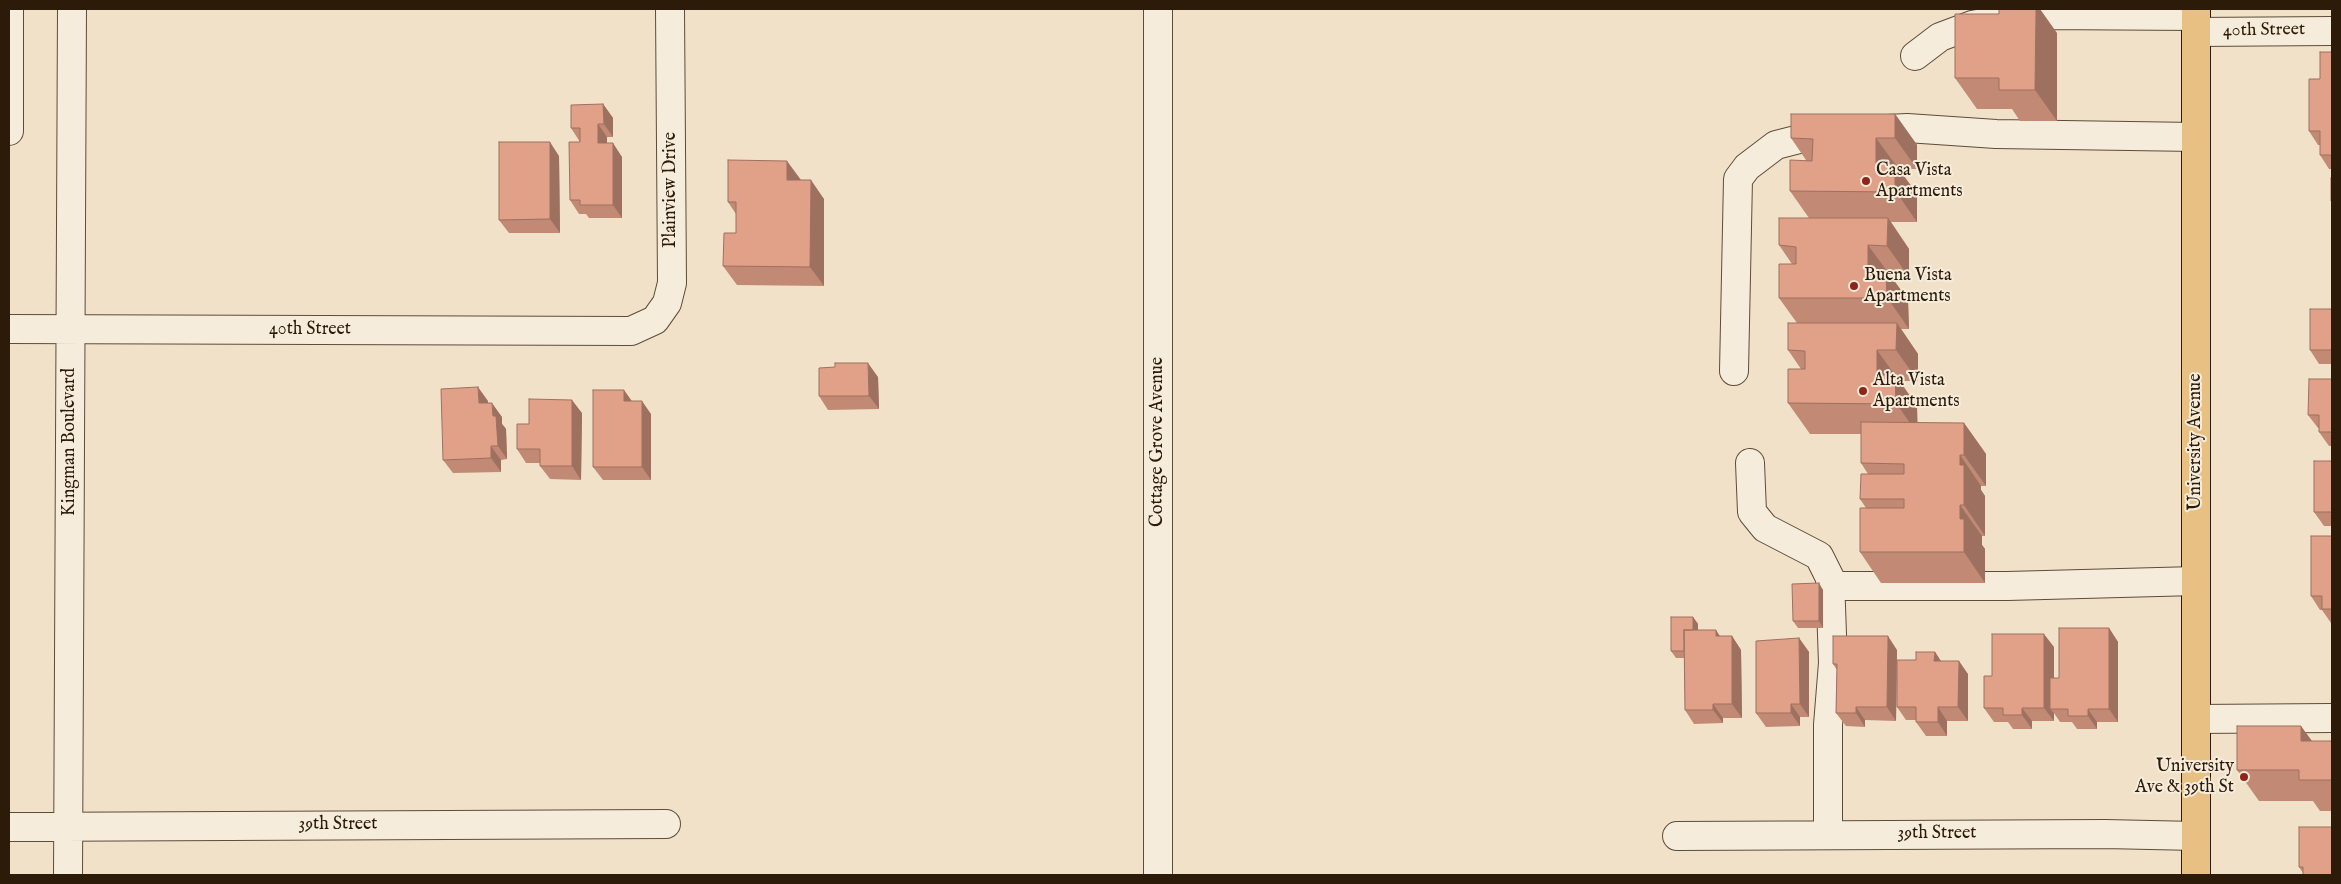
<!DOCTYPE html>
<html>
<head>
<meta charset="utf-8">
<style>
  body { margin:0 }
  #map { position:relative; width:2341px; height:884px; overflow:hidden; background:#f1e1c9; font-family:"IM FELL English",serif }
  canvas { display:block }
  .frame { position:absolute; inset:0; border:10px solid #2c1b08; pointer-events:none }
</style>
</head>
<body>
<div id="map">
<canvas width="2341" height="884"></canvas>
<div class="frame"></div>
</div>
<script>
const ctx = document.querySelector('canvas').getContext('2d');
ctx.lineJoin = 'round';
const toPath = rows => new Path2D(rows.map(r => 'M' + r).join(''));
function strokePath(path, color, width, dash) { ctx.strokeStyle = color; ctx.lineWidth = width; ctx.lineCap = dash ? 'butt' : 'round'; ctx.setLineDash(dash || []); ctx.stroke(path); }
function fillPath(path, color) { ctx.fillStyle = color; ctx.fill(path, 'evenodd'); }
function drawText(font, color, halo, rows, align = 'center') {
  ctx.font = font + ' "IM FELL English",serif'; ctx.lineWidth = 4; ctx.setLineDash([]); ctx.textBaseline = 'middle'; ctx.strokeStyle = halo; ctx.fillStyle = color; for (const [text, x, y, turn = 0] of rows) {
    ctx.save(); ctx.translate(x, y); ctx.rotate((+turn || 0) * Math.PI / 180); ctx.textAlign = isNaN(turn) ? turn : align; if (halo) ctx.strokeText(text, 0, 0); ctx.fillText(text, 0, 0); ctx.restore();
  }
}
const minor = toPath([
  [2196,32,2332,31],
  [1915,56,1940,37,1972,25,2004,19,2040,15,2196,16],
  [1868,130,1907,128,1996,134,2196,137],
  [9,131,9,9],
  [9,329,631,331,655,320,667,303,672,283,670,9],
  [1734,371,1738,179,1747,167,1776,145,1827,132],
  [1750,463,1752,512,1765,528,1819,556,1830,578,1833,663,1828,725,1828,834],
  [1830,586,2007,586,2196,581],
  [2196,719,2332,718],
  [9,827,666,824],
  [1677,836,2105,834,2196,836],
  [68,875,72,9],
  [1158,875,1158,9]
]);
const major = toPath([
  [2196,9,2196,875]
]);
const wall = toPath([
  [1999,14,2057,33,2057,121,2020,121,2012,109,1977,109,1955,78],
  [2332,52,2332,169,2329,169,2320,155,2320,145,2318,145,2309,131,2320,79],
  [603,104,613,118,613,137,607,137,607,143,622,157,622,218,589,218,586,214,579,214,570,200,580,142,571,128],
  [1895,114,1917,145,1917,169,1899,169,1917,194,1917,222,1891,222,1909,249,1909,277,1891,276,1908,300,1909,329,1901,329,1918,354,1918,381,1900,381,1917,406,1917,423,1964,423,1986,454,1986,486,1981,486,1981,490,1985,496,1985,536,1982,536,1982,545,1985,549,1985,583,1881,583,1860,552,1866,508,1860,499,1868,474,1861,463,1861,434,1810,434,1788,403,1801,369,1788,350,1797,323,1779,298,1792,264,1779,245,1809,218,1790,191,1806,160,1791,138],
  [559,156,560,233,509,233,499,220],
  [801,180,824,199,824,286,737,285,723,266,736,233,736,214,728,202],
  [2332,309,2332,364,2319,364,2310,350],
  [878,377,879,409,828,410,819,396],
  [2332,379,2332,446,2329,446,2319,432,2319,428,2318,428,2308,415],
  [488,401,488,403,502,417,502,424,506,429,507,459,501,460,501,472,453,473,443,460],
  [631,401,651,414,651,480,603,480,593,467],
  [582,413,581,480,550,479,540,466,540,463,526,463,517,449,529,424],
  [2332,461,2332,526,2324,526,2314,512],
  [2332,536,2332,623,2331,623,2322,610,2320,610,2311,596],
  [1823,590,1823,628,1798,628,1793,621],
  [1693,617,1698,624,1698,630,1720,636,1732,636,1741,650,1742,718,1723,718,1723,723,1694,724,1685,710,1684,658,1676,658,1671,651],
  [2109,628,2118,642,2118,722,2097,722,2097,729,2077,729,2072,722,2060,722,2054,713,2054,721,2032,721,2032,729,2013,729,2008,722,1994,722,1984,708,1992,676,2054,647,2054,678,2059,678],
  [1799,638,1809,652,1809,717,1800,717,1800,726,1766,727,1756,713],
  [1897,650,1896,721,1865,720,1865,727,1846,726,1836,713,1837,670,1833,664],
  [1935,652,1941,661,1968,674,1968,721,1947,721,1947,736,1926,736,1916,722,1916,720,1906,720,1897,707,1916,660],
  [2312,741,2332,741,2332,811,2320,811,2313,801,2259,801,2237,770],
  [2332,827,2303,873,2299,867]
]);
const shadedWall = toPath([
  [2036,9,2040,9,2057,33,2057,121,2035,90],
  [603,104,613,118,613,137,604,124],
  [1895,114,1917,145,1917,169,1895,138],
  [598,124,607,137,607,157,598,143],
  [1876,138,1917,194,1917,222,1876,163],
  [550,142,559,156,560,233,550,219],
  [613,143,622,157,622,218,613,205],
  [787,161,801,180,787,180],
  [811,180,824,199,824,286,810,267],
  [1888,218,1909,249,1909,277,1887,246],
  [1868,245,1908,300,1909,329,1868,270],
  [1897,323,1918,354,1918,381,1896,350],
  [1877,350,1917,406,1918,435,1877,375],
  [868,363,878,377,879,409,869,396],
  [478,387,488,401,488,417,479,403],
  [624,390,634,404,624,401],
  [572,400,582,413,581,480,572,466],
  [642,401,651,414,651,480,642,467],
  [492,403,502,417,502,424,506,429,507,459,498,446,493,416],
  [1964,423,1986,454,1986,486,1964,455],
  [491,446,501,460,501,472,491,458],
  [1960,455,1981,486,1981,490,1985,496,1985,536,1964,505,1960,465],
  [1960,505,1982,536,1982,545,1985,549,1985,583,1964,552,1960,519],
  [1819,583,1823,590,1823,628,1819,621],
  [1693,617,1698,624,1698,644,1693,637],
  [2109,628,2118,642,2118,722,2109,709],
  [1716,630,1725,644,1716,636],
  [2044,634,2054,647,2054,709,2050,709,2054,713,2054,721,2044,708],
  [1732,636,1741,650,1742,718,1732,704],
  [1888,636,1897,650,1896,721,1887,707],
  [1799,638,1809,652,1809,717,1800,704],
  [1935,652,1944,666,1934,661],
  [1959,661,1968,674,1968,721,1958,707],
  [1713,704,1723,718,1723,723,1713,710],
  [1791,704,1800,717,1800,726,1791,713],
  [1856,707,1865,720,1865,727,1856,713],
  [1938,707,1947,721,1947,736,1938,722],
  [2022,708,2032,721,2032,729,2022,715],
  [2088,709,2097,722,2097,729,2088,716],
  [2301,726,2323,756,2301,741]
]);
const building = toPath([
  [1999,9,2036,9,2035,90,1999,90,1999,78,1955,78,1955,14,1999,14,1999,9],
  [2320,52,2332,52,2332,155,2320,155,2320,131,2309,131,2309,79,2320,79,2320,52],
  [603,104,604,124,598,124,598,143,613,143,613,205,580,205,580,200,570,200,569,142,580,142,580,128,571,128,571,105,603,104],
  [1791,114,1895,114,1895,138,1876,138,1876,163,1895,164,1895,192,1790,191,1790,160,1812,161,1813,139,1791,138,1791,114],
  [499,142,550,142,550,219,499,220,499,142],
  [728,160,787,161,787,180,811,180,810,267,723,266,724,233,736,233,736,202,728,202,728,160],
  [2331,178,2332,178,2332,201,2331,201,2331,178],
  [1779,218,1888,218,1887,246,1868,245,1868,270,1886,270,1887,298,1779,298,1779,264,1796,264,1796,247,1779,245,1779,218],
  [2310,309,2332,309,2332,350,2310,350,2310,309],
  [1788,323,1897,323,1896,350,1877,350,1877,375,1895,375,1896,404,1788,403,1788,369,1805,369,1805,351,1788,350,1788,323],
  [835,363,868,363,869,396,819,396,819,368,835,367,835,363],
  [2309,379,2332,379,2332,432,2319,432,2319,415,2308,415,2309,379],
  [478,387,479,403,492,403,493,416,496,416,498,446,491,446,491,458,443,460,441,389,478,387],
  [593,390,624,390,624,401,642,401,642,467,593,467,593,390],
  [529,399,572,400,572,466,540,466,540,449,517,449,517,424,529,424,529,399],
  [1861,422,1964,423,1964,455,1960,455,1960,465,1964,465,1964,505,1960,505,1960,519,1964,519,1964,552,1860,552,1860,508,1904,508,1904,499,1860,499,1861,474,1904,474,1904,464,1861,463,1861,422],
  [2314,461,2332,461,2332,512,2314,512,2314,461],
  [2311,536,2332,536,2332,609,2322,609,2322,596,2311,596,2311,536],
  [1819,583,1819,621,1793,621,1792,584,1819,583],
  [1671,617,1693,617,1693,630,1684,630,1684,651,1671,651,1671,617],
  [2059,628,2109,628,2109,709,2088,709,2088,716,2068,716,2068,709,2050,709,2050,678,2059,678,2059,628],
  [1684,630,1716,630,1716,636,1732,636,1732,704,1713,704,1713,710,1685,710,1684,630],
  [1992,634,2044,634,2044,708,2022,708,2022,715,2003,715,2003,708,1984,708,1984,676,1992,676,1992,634],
  [1833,636,1888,636,1887,707,1856,707,1856,713,1836,713,1837,664,1833,664,1833,636],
  [1799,638,1800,704,1791,704,1791,713,1756,713,1756,641,1799,638],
  [1916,652,1935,652,1934,661,1959,661,1958,707,1938,707,1938,722,1916,722,1916,707,1897,707,1897,660,1916,660,1916,652],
  [2237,726,2301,726,2301,741,2332,741,2332,780,2299,780,2299,770,2237,770,2237,726],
  [2299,827,2332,827,2332,875,2303,875,2303,867,2299,867,2299,827]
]);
const markers = [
  [1866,181,5,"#8f2418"],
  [1854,286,5,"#8f2418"],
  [1863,391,5,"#8f2418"],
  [2244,777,5,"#8f2418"]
];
const streetNames = [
  ["40th Street",2264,31,-1],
  ["Plainview Drive",671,190,-90],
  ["40th Street",310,330],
  ["Kingman Boulevard",70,442,-90],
  ["Cottage Grove Avenue",1158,442,-90],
  ["University Avenue",2196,442,-90],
  ["39th Street",338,825],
  ["39th Street",1937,834]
];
const poiNames = [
  ["Casa Vista",1876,171],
  ["Apartments",1876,192],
  ["Buena Vista",1864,276],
  ["Apartments",1864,297],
  ["Alta Vista",1873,381],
  ["Apartments",1873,402],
  ["University",2234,767,"right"],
  ["Ave & 39th St",2234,788,"right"]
];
strokePath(minor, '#5d4c38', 30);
strokePath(major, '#2c1b08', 30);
strokePath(minor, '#f6ecdc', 28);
strokePath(major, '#e8c084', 28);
fillPath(wall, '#c28a75');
fillPath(shadedWall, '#9e705f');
fillPath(building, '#e1a088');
strokePath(building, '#9e705f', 1);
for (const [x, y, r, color] of markers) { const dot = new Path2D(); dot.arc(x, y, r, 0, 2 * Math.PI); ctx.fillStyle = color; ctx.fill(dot); strokePath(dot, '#f6ecdc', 2); }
drawText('18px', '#2c1b08', '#f6ecdc', streetNames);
drawText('18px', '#2c1b08', '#f6ecdc', poiNames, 'left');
</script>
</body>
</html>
